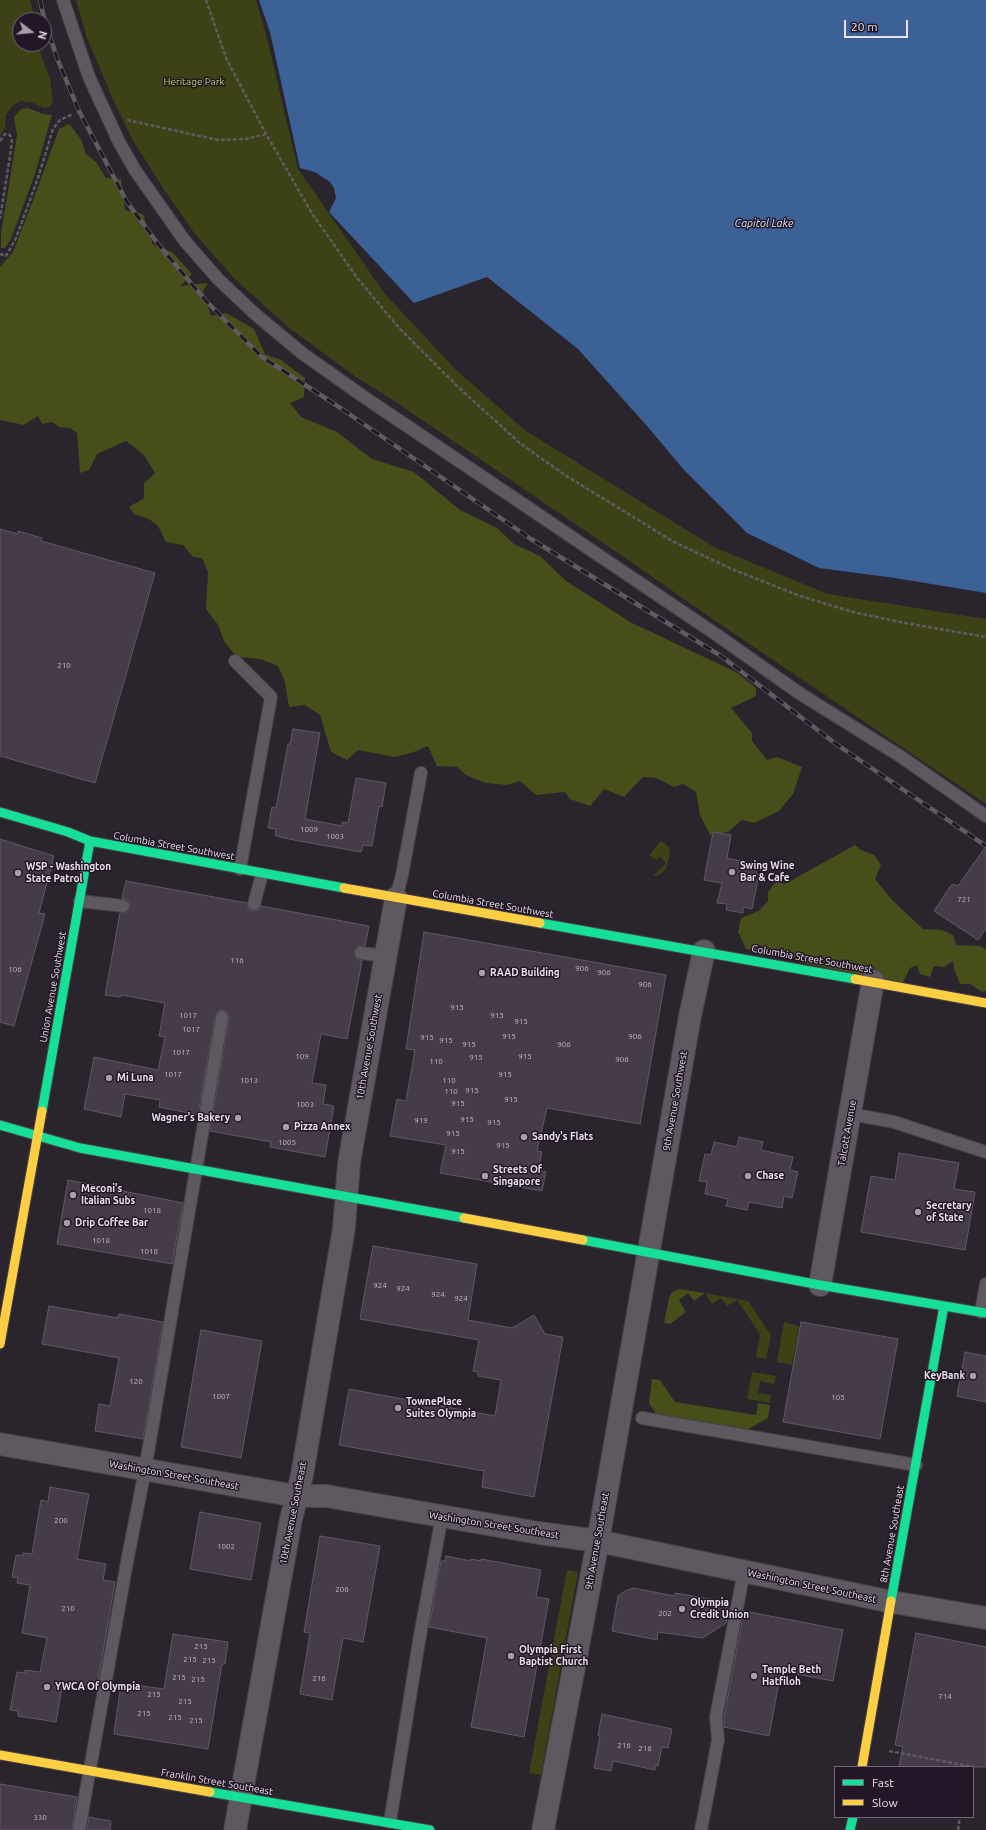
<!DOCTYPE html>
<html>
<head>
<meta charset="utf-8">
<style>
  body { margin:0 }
  #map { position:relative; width:986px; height:1830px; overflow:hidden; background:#2a242c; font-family:Ubuntu,sans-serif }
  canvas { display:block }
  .legend { position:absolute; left:834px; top:1766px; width:140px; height:52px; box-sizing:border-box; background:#231626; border:1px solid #726775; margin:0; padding:5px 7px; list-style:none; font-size:12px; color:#e8e0eb }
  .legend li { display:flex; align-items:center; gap:8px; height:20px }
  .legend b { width:20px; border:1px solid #726775 }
  .north { position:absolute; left:12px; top:12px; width:40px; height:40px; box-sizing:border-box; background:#231626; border:1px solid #726775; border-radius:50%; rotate:106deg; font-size:11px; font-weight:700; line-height:16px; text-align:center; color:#e8e0eb }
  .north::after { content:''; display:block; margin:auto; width:14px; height:18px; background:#a69ea8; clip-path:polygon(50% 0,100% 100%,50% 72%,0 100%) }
  .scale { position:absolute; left:844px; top:20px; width:64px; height:18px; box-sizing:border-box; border:2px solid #e8e0eb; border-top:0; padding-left:5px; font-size:12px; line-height:14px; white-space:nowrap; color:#e8e0eb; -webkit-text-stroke:3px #231626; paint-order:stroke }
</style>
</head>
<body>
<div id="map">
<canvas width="986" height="1830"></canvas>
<ul class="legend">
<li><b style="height:5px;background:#16e098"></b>Fast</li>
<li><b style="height:5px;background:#ffcf43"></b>Slow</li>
</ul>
<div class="north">N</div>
<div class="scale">20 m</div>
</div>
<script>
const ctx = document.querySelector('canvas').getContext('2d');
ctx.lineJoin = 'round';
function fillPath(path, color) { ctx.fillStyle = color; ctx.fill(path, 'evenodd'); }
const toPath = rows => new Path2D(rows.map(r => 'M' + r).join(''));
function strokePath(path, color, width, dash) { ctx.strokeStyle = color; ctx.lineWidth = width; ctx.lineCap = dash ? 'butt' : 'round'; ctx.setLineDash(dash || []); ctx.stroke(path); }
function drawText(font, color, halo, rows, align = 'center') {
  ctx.font = font + ' Ubuntu,sans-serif'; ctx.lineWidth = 3; ctx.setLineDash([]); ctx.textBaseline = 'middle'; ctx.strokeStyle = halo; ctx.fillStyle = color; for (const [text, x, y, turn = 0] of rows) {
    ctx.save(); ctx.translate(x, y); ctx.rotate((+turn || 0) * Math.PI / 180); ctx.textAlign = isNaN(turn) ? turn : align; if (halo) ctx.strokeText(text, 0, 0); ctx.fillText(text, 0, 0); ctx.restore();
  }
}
const green = toPath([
  [0,0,30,0,35,20,20,20,20,44,39,44,41,55,50,78,53,101,50,107,44,108,31,102,20,101,13,105,6,115,5,128,0,136],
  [76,0,256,0,267,38,298,169,385,294,455,369,526,431,716,548,828,594,986,619,986,804,714,620,621,555,390,398,356,377,288,327,234,278,195,234,163,188,132,139,112,97,87,38],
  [661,841,668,846,670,853,666,869,659,875,653,876,666,863,660,857,656,860,649,855],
  [705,1293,748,1301,771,1335,766,1359,756,1357,760,1334,737,1300,727,1306,721,1298,712,1304],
  [784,1322,799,1326,792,1365,777,1362],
  [752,1372,776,1376,774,1384,760,1381,758,1393,771,1395,770,1403,747,1399],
  [567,1570,578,1572,541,1775,529,1773]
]);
const forest = toPath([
  [28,108,43,114,52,115,35,174,11,239,5,248,1,248,1,234,17,135,14,117,21,109],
  [69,124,81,139,86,154,96,162,106,178,121,179,125,210,143,214,153,245,172,252,192,274,180,286,208,283,203,291,211,316,226,313,254,329,265,354,281,360,305,378,304,397,290,403,301,417,337,432,372,459,414,472,460,510,497,528,514,544,540,556,566,581,632,623,736,672,756,688,756,696,731,708,752,733,752,741,767,760,777,757,802,767,793,794,779,811,754,823,742,820,728,832,710,835,700,815,696,792,683,784,674,787,656,778,643,777,624,797,604,789,590,806,570,799,565,792,536,795,520,781,507,785,485,783,466,775,457,767,437,766,428,746,414,752,394,757,358,750,347,760,331,752,320,715,305,705,289,707,285,682,278,666,260,659,237,657,225,643,218,625,206,609,208,572,202,558,193,557,183,545,166,542,158,526,149,519,134,514,129,507,144,498,144,483,155,473,143,454,126,441,97,454,89,470,80,473,77,433,70,428,59,427,52,422,42,424,38,416,24,425,0,420,0,267,13,252,31,206,59,129],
  [855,845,861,850,874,855,881,865,875,879,893,901,923,929,942,930,953,935,956,945,979,946,986,949,986,991,982,992,970,984,960,984,954,969,953,961,944,967,934,966,930,977,920,974,917,965,910,968,902,984,803,963,784,953,772,955,760,945,756,951,746,949,738,932,741,918,759,911,768,901,768,892,776,882,785,884],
  [679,1289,705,1293,694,1301,688,1293,679,1300,686,1312,670,1324,664,1323,669,1298,672,1292],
  [652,1379,660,1380,675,1402,756,1415,758,1403,770,1405,768,1418,745,1431,658,1417,649,1403]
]);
const water = toPath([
  [259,0,986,0,986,593,895,578,819,568,747,533,684,470,647,426,578,349,487,277,414,303,329,212,336,198,334,188,330,182,315,172,300,168,270,32]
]);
const building = toPath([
  [0,529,18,534,18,531,42,538,41,541,155,573,95,783,0,756,0,529],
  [293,729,320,733,305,819,342,826,342,822,348,823,356,778,386,783,382,807,379,806,372,846,363,845,361,852,299,841,280,837,275,835,276,829,268,828,272,807,276,808,288,744,290,744,293,729],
  [713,832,731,835,727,858,746,862,754,866,757,874,759,875,752,909,743,907,743,913,726,910,727,904,717,903,722,883,704,880,713,832],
  [0,839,54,856,39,913,45,914,14,1026,0,1022,0,839],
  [986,846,986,929,978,940,934,911,952,884,958,886,986,846],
  [126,881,247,903,248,909,252,911,259,910,261,906,369,926,365,946,358,946,354,952,356,959,362,961,347,1039,321,1034,312,1083,326,1085,323,1104,334,1106,325,1157,270,1147,271,1142,210,1131,229,1018,229,1014,224,1010,219,1010,215,1016,198,1115,159,1107,160,1100,125,1094,121,1117,84,1109,94,1057,158,1070,165,1037,159,1036,165,1003,121,995,120,997,105,995,120,913,126,913,130,907,128,900,122,898,126,881],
  [424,932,666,975,640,1124,547,1108,537,1151,542,1152,538,1170,546,1172,542,1191,440,1173,446,1145,390,1136,397,1099,406,1101,415,1050,406,1049,424,932],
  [739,1137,763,1142,761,1150,793,1157,790,1170,798,1172,792,1198,784,1196,782,1208,749,1202,747,1210,726,1206,728,1199,705,1194,707,1182,699,1181,705,1154,711,1155,714,1142,737,1147,739,1137],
  [899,1153,959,1163,954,1189,975,1192,965,1250,861,1232,871,1176,895,1180,899,1153],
  [68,1180,183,1203,172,1264,57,1244,68,1180],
  [373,1246,477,1264,468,1320,512,1328,534,1315,545,1334,563,1337,534,1497,482,1487,484,1471,339,1445,349,1389,495,1416,501,1380,478,1376,478,1372,473,1371,479,1340,360,1319,373,1246],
  [49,1306,118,1318,119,1314,163,1322,143,1439,95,1431,99,1404,110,1406,119,1358,42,1344,49,1306],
  [801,1322,898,1339,880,1439,783,1422,801,1322],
  [201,1330,262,1341,241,1458,181,1447,201,1330],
  [965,1352,986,1356,986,1402,957,1396,965,1352],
  [50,1487,89,1494,77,1559,106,1564,103,1580,115,1582,97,1687,63,1681,56,1722,18,1716,18,1711,10,1710,17,1672,25,1673,25,1670,40,1672,47,1638,22,1633,30,1585,17,1583,18,1578,12,1577,16,1555,23,1556,23,1553,32,1554,41,1500,48,1502,50,1487],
  [200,1512,261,1523,251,1580,190,1569,200,1512],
  [320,1536,380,1546,363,1642,343,1638,332,1700,300,1694,310,1633,304,1632,320,1536],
  [446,1556,471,1561,471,1559,481,1561,481,1559,541,1570,536,1597,549,1599,524,1737,471,1727,487,1638,429,1627,441,1561,445,1561,446,1556],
  [633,1588,675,1596,675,1593,715,1600,714,1605,729,1608,726,1623,703,1638,658,1632,657,1640,612,1631,618,1596,625,1591,633,1588],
  [744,1611,843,1630,833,1681,781,1671,769,1736,724,1727,724,1717,744,1611],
  [916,1633,986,1647,986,1767,899,1767,903,1747,895,1745,916,1633],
  [173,1634,228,1642,225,1664,222,1664,208,1749,114,1734,121,1683,164,1689,173,1634],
  [602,1714,672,1729,668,1748,662,1747,658,1766,655,1766,655,1770,613,1761,611,1771,594,1768,600,1736,598,1735,602,1714],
  [0,1784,77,1797,72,1830,0,1830,0,1784],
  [89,1817,111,1821,110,1830,87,1830,89,1817]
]);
const path = toPath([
  [206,0,226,58,266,134,313,215,358,279,400,329,457,386,521,444,565,475,674,542,734,570,800,596,853,612,905,623,986,637],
  [127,120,218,140,246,139,266,134],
  [0,141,5,134,10,135,12,141,10,156,0,219],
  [0,254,6,256,16,238,38,178,53,129,60,120,73,114],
  [889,1751,969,1766,969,1767],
  [958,1830,960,1817]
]);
const lane = toPath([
  [63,0,89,77,119,142,135,170,184,240,218,279,255,314,303,354,367,399,717,635,799,693,900,756,986,816],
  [235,661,271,697,240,869],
  [396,898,402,875,421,773],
  [80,901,123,906],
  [254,904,262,874],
  [361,953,385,956],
  [851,1114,894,1122,986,1152],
  [981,1312,986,1284],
  [642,1418,916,1465],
  [390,1822,419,1641,442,1516],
  [79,1830,127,1562,145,1470,222,1017],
  [701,1830,718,1740,716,1717,744,1571]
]);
const street = toPath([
  [820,1285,873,981],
  [0,1444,296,1496,326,1496,539,1533,598,1541,892,1602,986,1618],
  [235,1830,291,1519,302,1475,344,1228,349,1163,396,898],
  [543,1830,598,1541,690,1016,704,951]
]);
const fast = toPath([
  [0,812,68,832,90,841,344,888],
  [540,923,855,979],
  [42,1111,90,841],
  [0,1125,80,1148,464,1218],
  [583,1240,820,1285,986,1313],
  [891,1601,944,1306],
  [210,1792,430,1830],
  [850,1830,853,1817]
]);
const slow = toPath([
  [344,888,540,923],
  [855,979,986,1003],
  [464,1218,583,1240],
  [0,1344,42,1111],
  [0,1755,210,1792],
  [862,1767,891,1601]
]);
const rail = toPath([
  [40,0,44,18,57,58,79,111,127,202,158,244,206,301,262,357,336,405,531,539,721,656,836,744,986,846]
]);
const markers = [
  [732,872,4,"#a69ea8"],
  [18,873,4,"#a69ea8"],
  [482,973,4,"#a69ea8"],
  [109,1078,4,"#a69ea8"],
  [238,1118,4,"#a69ea8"],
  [286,1127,4,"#a69ea8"],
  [524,1137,4,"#a69ea8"],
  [485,1176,4,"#a69ea8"],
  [748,1176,4,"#a69ea8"],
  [73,1195,4,"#a69ea8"],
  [918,1212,4,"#a69ea8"],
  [67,1223,4,"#a69ea8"],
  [973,1376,4,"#a69ea8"],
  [398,1408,4,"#a69ea8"],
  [682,1609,4,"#a69ea8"],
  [511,1656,4,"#a69ea8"],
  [754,1676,4,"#a69ea8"],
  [47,1687,4,"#a69ea8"]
];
const numberNames = [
  ["210",64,665],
  ["1009",309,829],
  ["1003",335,836],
  ["721",964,899],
  ["116",237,960],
  ["906",582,968],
  ["106",15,969],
  ["906",604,972],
  ["906",645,984],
  ["915",457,1007],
  ["1017",188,1015],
  ["915",497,1015],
  ["915",521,1021],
  ["1017",191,1029],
  ["915",509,1036],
  ["906",635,1036],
  ["915",427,1037],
  ["915",446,1040],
  ["915",469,1044],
  ["906",564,1044],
  ["1017",181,1052],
  ["109",302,1056],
  ["915",525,1056],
  ["915",476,1057],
  ["906",622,1059],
  ["110",436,1061],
  ["1017",173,1074],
  ["915",505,1074],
  ["1013",249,1080],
  ["110",449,1080],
  ["915",472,1090],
  ["110",451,1091],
  ["915",511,1099],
  ["915",458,1103],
  ["1003",305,1104],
  ["915",467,1119],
  ["919",421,1120],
  ["915",494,1122],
  ["915",453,1133],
  ["1005",287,1142],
  ["915",503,1145],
  ["915",458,1151],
  ["1018",152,1210],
  ["1018",101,1240],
  ["1018",149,1251],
  ["924",380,1285],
  ["924",403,1288],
  ["924",438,1294],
  ["924",461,1298],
  ["120",136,1381],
  ["1007",221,1396],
  ["105",838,1397],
  ["200",61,1520],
  ["1002",226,1546],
  ["206",342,1589],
  ["210",68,1608],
  ["202",665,1613],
  ["215",201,1646],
  ["215",190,1659],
  ["215",209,1660],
  ["215",179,1677],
  ["216",319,1678],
  ["215",198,1679],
  ["215",154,1694],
  ["714",945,1696],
  ["215",185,1701],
  ["215",144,1713],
  ["215",175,1717],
  ["215",196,1720],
  ["216",624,1745],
  ["216",645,1748],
  ["330",40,1817]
];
const parkNames = [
  ["Heritage Park",194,82]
];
const streetNames = [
  ["Columbia Street Southwest",174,846,10],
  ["Columbia Street Southwest",493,904,10],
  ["Columbia Street Southwest",812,959,10],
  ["Union Avenue Southwest",53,987,-80],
  ["10th Avenue Southwest",369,1047,-80],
  ["9th Avenue Southwest",675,1101,-80],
  ["Talcott Avenue",847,1133,-80],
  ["Washington Street Southeast",174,1475,10],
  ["10th Avenue Southeast",293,1513,-79],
  ["Washington Street Southeast",494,1525,9],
  ["8th Avenue Southeast",892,1534,-80],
  ["9th Avenue Southeast",597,1541,-80],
  ["Washington Street Southeast",812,1586,12],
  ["Franklin Street Southeast",217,1782,10]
];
const poiNames = [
  ["Swing Wine",740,866],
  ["Bar & Cafe",740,878],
  ["WSP - Washington",26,867],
  ["State Patrol",26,879],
  ["RAAD Building",490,973],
  ["Mi Luna",117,1078],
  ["Wagner's Bakery",230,1118,"right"],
  ["Pizza Annex",294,1127],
  ["Sandy's Flats",532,1137],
  ["Streets Of",493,1170],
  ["Singapore",493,1182],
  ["Chase",756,1176],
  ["Meconi's",81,1189],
  ["Italian Subs",81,1201],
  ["Secretary",926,1206],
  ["of State",926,1218],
  ["Drip Coffee Bar",75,1223],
  ["KeyBank",965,1376,"right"],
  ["TownePlace",406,1402],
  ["Suites Olympia",406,1414],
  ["Olympia",690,1603],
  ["Credit Union",690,1615],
  ["Olympia First",519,1650],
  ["Baptist Church",519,1662],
  ["Temple Beth",762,1670],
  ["Hatfiloh",762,1682],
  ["YWCA Of Olympia",55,1687]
];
const waterNames = [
  ["Capitol Lake",764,223]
];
fillPath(green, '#3c4216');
fillPath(forest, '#464e1a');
fillPath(water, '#3c6197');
fillPath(building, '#463b49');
strokePath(building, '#5f5961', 1);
strokePath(lane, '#464047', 14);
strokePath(street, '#464047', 24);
strokePath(fast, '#464047', 11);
strokePath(slow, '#464047', 11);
strokePath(path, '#605b61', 2.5, [4, 2]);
strokePath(lane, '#5e5960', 12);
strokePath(street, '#5e5960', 22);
strokePath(fast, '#16e098', 9);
strokePath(slow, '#ffcf43', 9);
strokePath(rail, '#605b62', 4.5);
strokePath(rail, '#231626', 3, [9]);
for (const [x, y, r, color] of markers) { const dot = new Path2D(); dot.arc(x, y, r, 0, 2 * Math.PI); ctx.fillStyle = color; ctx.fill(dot); strokePath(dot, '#231626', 1.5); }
drawText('8px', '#c0b7c2', null, numberNames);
drawText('10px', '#bbce63', '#231626', parkNames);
drawText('10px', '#e8e0eb', '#231626', streetNames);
drawText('bold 10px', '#e8e0eb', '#231626', poiNames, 'left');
drawText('italic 11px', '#d7e3f4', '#231626', waterNames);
</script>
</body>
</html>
